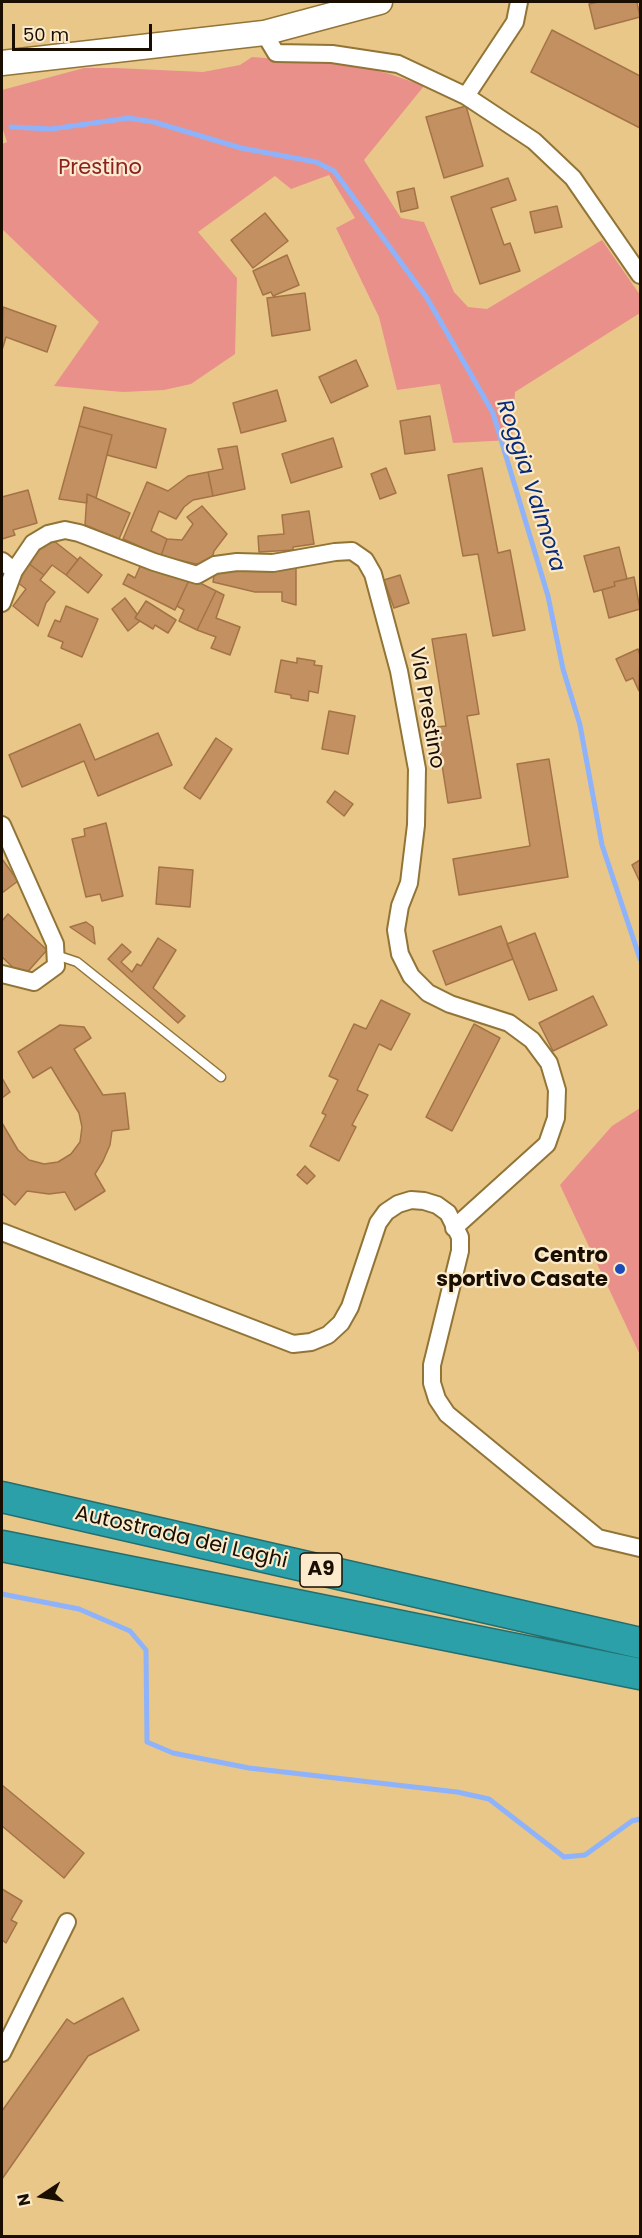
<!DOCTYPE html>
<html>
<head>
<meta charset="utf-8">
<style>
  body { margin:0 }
  #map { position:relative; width:642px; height:2238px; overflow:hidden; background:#e8c789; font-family:Poppins,sans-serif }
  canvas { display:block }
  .frame { position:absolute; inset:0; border:3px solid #190e00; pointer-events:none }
  .north { position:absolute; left:12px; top:2166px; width:60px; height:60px; -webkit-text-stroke:4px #fbebcc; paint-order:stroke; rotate:258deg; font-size:16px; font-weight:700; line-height:24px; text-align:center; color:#190e00 }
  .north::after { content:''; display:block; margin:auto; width:21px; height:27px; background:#190e00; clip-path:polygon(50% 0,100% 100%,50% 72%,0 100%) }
  .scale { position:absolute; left:12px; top:24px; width:140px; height:27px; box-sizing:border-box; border:3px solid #190e00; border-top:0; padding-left:8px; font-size:18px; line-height:21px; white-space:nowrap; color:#190e00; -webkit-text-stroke:4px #fbebcc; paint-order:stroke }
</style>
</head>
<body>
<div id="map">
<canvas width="642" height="2238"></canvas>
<div class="frame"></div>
<div class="north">N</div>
<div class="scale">50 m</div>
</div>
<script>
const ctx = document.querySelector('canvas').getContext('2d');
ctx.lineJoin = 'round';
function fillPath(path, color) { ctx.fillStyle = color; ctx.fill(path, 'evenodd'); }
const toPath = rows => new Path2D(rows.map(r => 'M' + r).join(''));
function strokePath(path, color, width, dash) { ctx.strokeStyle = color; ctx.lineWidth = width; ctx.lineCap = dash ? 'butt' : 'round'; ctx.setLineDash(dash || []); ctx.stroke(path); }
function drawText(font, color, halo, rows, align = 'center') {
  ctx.font = font + ' Poppins,sans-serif'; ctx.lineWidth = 4.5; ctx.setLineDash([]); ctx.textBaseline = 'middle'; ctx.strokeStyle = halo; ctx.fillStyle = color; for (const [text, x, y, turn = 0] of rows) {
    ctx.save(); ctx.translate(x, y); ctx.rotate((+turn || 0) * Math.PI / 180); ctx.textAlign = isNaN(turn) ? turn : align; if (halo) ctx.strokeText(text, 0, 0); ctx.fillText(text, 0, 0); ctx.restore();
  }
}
const green = toPath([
  [252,57,355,65,390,74,424,86,364,160,401,218,424,222,454,292,468,307,487,309,602,240,640,295,640,313,515,392,512,440,453,443,440,384,397,390,379,317,336,228,355,218,329,175,291,189,275,176,198,232,237,278,235,354,191,384,164,390,123,392,54,386,99,322,2,229,2,144,7,142,2,127,2,90,84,68,116,68,203,72,240,65],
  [640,1108,640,1355,560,1185,612,1126]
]);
const stream = toPath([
  [11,127,51,129,129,118,154,122,241,148,316,162,334,171,427,298,493,413,548,596,563,669,580,725,602,845,640,959],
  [2,1594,79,1609,130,1631,146,1650,147,1742,173,1753,249,1768,457,1792,489,1799,564,1857,585,1855,632,1821,640,1819]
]);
const building = toPath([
  [598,2,637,2,640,17,595,29,589,4,598,2],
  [552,30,640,76,640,128,531,72,552,30],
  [466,106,483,166,444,178,426,117,466,106],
  [508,178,516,200,491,208,504,245,510,243,520,271,480,284,451,197,508,178],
  [414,188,418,208,401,212,397,192,414,188],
  [557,206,562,227,535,233,530,212,557,206],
  [265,213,288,241,253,268,231,240,265,213],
  [287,255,299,285,273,296,271,292,263,295,253,271,287,255],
  [305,293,310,330,272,336,267,298,305,293],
  [3,307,56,326,47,352,6,337,2,350,3,307],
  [356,360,368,386,331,403,319,377,356,360],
  [277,390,286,421,241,433,233,403,277,390],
  [84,407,166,429,156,468,107,455,112,435,79,426,84,407],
  [430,416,435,450,405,454,400,421,430,416],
  [79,426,112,435,96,498,87,494,87,503,59,499,79,426],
  [333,438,342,467,291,483,282,454,333,438],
  [237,446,245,489,213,496,208,472,223,469,218,449,237,446],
  [386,468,396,493,380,499,371,474,386,468],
  [482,468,498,553,510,550,525,630,493,636,478,554,463,556,448,475,482,468],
  [208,472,213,496,193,500,184,507,176,519,159,511,151,531,167,539,161,556,123,539,147,482,168,491,188,476,208,472],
  [28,490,37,523,13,530,15,535,2,539,2,497,28,490],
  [87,494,130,513,119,539,85,525,87,494],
  [202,506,227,534,214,551,211,562,196,564,161,556,167,539,182,540,193,524,187,517,202,506],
  [309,511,314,544,293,547,293,550,259,552,258,536,284,534,282,515,309,511],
  [49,537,78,560,66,575,52,565,44,575,28,563,49,537],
  [619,547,627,579,614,582,615,586,594,592,584,556,619,547],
  [80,557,102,575,88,593,66,575,80,557],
  [296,562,296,605,282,601,282,592,255,592,213,582,215,566,296,562],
  [28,563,44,575,40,580,55,592,46,603,38,626,13,606,26,589,17,582,28,563],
  [141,564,190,578,175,610,123,584,128,574,135,578,141,564],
  [400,575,409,603,394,608,384,580,400,575],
  [634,577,640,609,609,618,602,590,615,586,614,582,634,577],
  [190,578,216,591,197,630,179,621,184,610,177,606,190,578],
  [216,591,224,595,216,618,240,627,230,655,211,648,216,637,197,630,216,591],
  [125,598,137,614,135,618,140,621,128,631,112,609,125,598],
  [146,601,176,620,168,633,155,625,153,629,135,618,146,601],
  [66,606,98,619,82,657,61,648,63,642,48,636,55,620,60,622,66,606],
  [466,634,479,714,467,716,481,798,448,803,436,727,446,726,432,639,466,634],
  [638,649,640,655,639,691,633,678,626,681,616,659,638,649],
  [297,658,315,661,314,665,322,666,318,693,309,691,308,701,291,698,291,695,275,692,281,660,297,663,297,658],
  [329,711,355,716,348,754,322,749,329,711],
  [80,724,95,760,158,733,172,765,98,796,84,761,22,787,9,755,80,724],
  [216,738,232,749,200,799,184,788,216,738],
  [549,759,568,877,459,895,453,859,530,846,517,764,549,759],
  [335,791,353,804,344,816,327,802,335,791],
  [106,823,123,896,102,901,100,894,86,897,72,839,85,836,84,829,106,823],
  [2,859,18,881,2,893,2,859],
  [640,860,640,882,632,865,640,860],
  [159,867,193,870,190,907,156,904,159,867],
  [8,914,47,950,23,977,2,957,2,921,8,914],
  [86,922,93,927,95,944,70,927,86,922],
  [501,926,513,959,446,985,433,951,501,926],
  [535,933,557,990,529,1000,507,944,535,933],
  [158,938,176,950,153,988,185,1016,178,1023,108,959,122,944,131,952,121,962,132,972,137,964,141,966,158,938],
  [593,996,607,1025,553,1051,539,1023,593,996],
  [381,1000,410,1014,391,1050,379,1044,357,1090,368,1095,352,1125,356,1127,339,1161,310,1146,326,1115,322,1113,338,1080,329,1076,354,1024,366,1029,381,1000],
  [474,1024,500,1038,452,1131,426,1117,474,1024],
  [60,1025,84,1027,91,1038,74,1049,103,1095,125,1093,129,1129,112,1131,110,1145,103,1161,95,1174,105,1191,75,1210,65,1192,49,1194,27,1191,15,1205,2,1193,2,1123,18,1150,29,1160,44,1164,58,1162,71,1154,80,1142,82,1127,79,1113,51,1067,33,1078,18,1052,60,1025],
  [2,1078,10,1092,2,1098,2,1078],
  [305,1166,315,1176,307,1184,297,1175,305,1166],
  [2,1785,84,1853,64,1878,2,1826,2,1785],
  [2,1889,22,1901,11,1920,17,1923,6,1943,2,1940,2,1889],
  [123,1998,139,2030,88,2056,2,2179,2,2111,67,2019,74,2024,123,1998]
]);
const service = toPath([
  [56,955,77,962,221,1077]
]);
const minor = toPath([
  [264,33,276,53,332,54,398,64,466,96,534,141,573,178,640,275],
  [466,96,515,22,519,2],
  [2,561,14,571],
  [2,603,14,571,33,543,48,534,65,530,79,533,154,562,197,575,215,565,237,562,273,563,335,552,352,551,365,560,373,574,399,671,417,769,416,825,409,883,400,906,396,930,400,954,411,976,428,993,450,1004,509,1023,532,1040,549,1063,557,1090,556,1118,547,1144,454,1228],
  [2,825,55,944,56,966,34,982,2,974],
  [2,1232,293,1344,311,1342,328,1335,341,1323,350,1307,378,1223,386,1212,398,1204,411,1200,424,1201,437,1205,448,1213,460,1237,460,1251,432,1365,432,1383,437,1399,447,1414,598,1538,640,1548],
  [2,2053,67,1922]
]);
const secondary = toPath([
  [2,63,264,33,380,2]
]);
const motorway = toPath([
  [2,1497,640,1643],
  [2,1546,640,1674]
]);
const markers = [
  [620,1269,6,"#1c4cb9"]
];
const shields = [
  [321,1570,42]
];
const shieldNames = [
  ["A9",321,1570]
];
const parkNames = [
  ["Prestino",100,169]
];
const streetNames = [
  ["Via Prestino",426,708,80],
  ["Autostrada dei Laghi",181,1538,13]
];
const poiNames = [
  ["Centro",608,1257],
  ["sportivo Casate",608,1281]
];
const waterNames = [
  ["Roggia Valmora",530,486,72]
];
fillPath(green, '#ea908b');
strokePath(stream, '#8eb3fb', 5);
fillPath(building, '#c39061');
strokePath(building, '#a47345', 1.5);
strokePath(service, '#927437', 11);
strokePath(minor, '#927437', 20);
strokePath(secondary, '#927437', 27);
strokePath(motorway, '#256d6e', 33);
strokePath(service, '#fff', 8);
strokePath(minor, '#fff', 16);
strokePath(secondary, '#fff', 24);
strokePath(motorway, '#2ba0a9', 30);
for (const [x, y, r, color] of markers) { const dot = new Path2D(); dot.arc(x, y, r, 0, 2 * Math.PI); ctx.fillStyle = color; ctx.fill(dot); strokePath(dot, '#fbebcc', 2); }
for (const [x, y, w] of shields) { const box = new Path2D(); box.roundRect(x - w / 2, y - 17, w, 34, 4.5); ctx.fillStyle = '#fbebcc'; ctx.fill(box); strokePath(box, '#190e00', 1.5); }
drawText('bold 20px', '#190e00', null, shieldNames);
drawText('21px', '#8a2025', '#fbebcc', parkNames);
drawText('21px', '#190e00', '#fbebcc', streetNames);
drawText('bold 21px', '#190e00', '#fbebcc', poiNames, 'right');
drawText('italic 22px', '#082a7a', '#fbebcc', waterNames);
</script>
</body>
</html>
